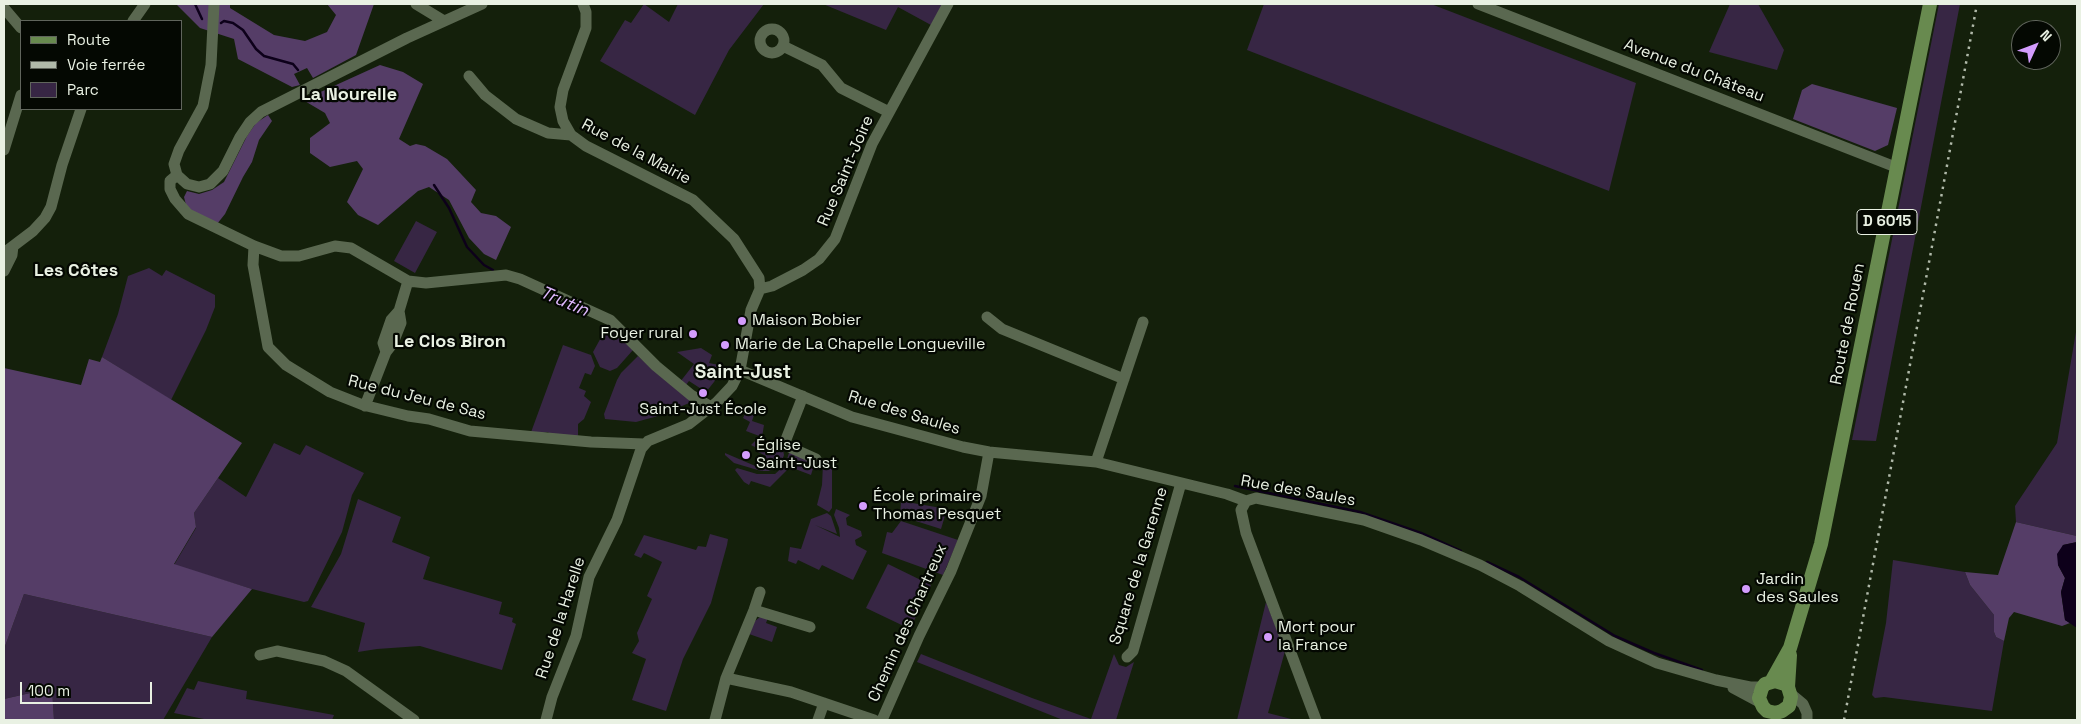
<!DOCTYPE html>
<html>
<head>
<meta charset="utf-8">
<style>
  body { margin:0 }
  #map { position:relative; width:2081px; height:724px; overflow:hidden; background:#14200b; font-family:"Space Grotesk",sans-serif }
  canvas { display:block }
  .frame { position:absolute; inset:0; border:5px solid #e9f1e3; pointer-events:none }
  .legend { position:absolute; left:20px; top:20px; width:162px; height:90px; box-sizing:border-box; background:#040802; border:1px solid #60655c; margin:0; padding:6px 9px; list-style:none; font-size:15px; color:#e9f1e3 }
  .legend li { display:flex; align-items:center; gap:10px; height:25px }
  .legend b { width:25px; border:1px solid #60655c }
  .north { position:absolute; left:2011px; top:20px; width:50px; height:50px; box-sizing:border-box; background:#040802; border:1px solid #60655c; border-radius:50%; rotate:47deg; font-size:14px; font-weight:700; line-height:20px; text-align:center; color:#e9f1e3 }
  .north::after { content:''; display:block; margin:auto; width:18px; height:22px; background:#d39cfd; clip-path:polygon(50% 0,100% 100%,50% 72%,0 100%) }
  .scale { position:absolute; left:20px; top:682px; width:132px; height:22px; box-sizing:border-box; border:2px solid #e9f1e3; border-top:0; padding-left:6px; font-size:15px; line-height:18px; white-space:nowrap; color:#e9f1e3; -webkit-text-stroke:4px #040802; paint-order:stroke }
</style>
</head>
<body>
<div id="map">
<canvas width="2081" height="724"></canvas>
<div class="frame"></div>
<ul class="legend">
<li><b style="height:6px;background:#688a4f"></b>Route</li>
<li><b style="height:6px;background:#b0b9a9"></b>Voie ferrée</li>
<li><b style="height:14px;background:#372644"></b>Parc</li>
</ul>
<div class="north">N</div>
<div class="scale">100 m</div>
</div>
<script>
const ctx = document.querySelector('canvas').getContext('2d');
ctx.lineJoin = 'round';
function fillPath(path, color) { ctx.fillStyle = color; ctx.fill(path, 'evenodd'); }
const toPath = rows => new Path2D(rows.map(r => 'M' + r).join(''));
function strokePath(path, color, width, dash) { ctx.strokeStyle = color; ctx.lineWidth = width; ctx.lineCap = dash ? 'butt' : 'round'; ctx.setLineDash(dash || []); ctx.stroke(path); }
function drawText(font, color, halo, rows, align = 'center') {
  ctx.font = font + ' "Space Grotesk",sans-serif'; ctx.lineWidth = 4.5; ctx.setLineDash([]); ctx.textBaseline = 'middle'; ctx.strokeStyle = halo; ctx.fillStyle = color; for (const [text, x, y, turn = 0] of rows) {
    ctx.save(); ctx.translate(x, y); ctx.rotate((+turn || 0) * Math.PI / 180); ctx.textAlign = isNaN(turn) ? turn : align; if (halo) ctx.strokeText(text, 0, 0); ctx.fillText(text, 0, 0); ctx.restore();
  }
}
const green = toPath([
  [644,4,669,22,678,4,764,4,729,50,695,115,600,61,625,20,631,23],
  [823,4,943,4,931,25,898,7,886,30],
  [1264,4,1431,4,1636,83,1609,191,1247,50],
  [1730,4,1758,4,1784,50,1777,70,1709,52],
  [1939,4,1960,4,1876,441,1852,440],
  [416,221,437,232,415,273,394,261],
  [149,268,162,276,166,270,215,295,215,307,206,330,171,400,102,357,118,314,128,276],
  [608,325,633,350,617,368,610,371,600,367,593,352],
  [2077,326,2077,536,2016,522,2015,506,2057,443],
  [563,345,591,355,595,366,591,375,585,373,579,388,586,391,584,396,591,402,584,419,578,424,578,438,551,436,548,432,530,435],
  [701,348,712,355,709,363,724,366,714,382,706,392,689,381,686,385,680,382,694,364,677,352],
  [638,356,664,379,694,401,658,416,636,422,605,419,604,414,617,380,621,373],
  [746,412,754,415,752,421,764,425,762,437,746,431,750,422,743,418],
  [757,439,783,450,784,455,780,466,769,471,761,471,734,463,725,455,725,453,760,468,766,456,758,452,759,449,751,445],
  [274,443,300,455,306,445,364,473,352,495,342,532,308,601,304,602,252,589,174,565,196,528,194,513,218,478,246,497],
  [792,452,815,462,811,475,790,467,770,487,751,481,749,485,744,482,735,470,737,468,757,474,775,474,785,465,789,453],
  [823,464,828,465,832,470,832,508,829,512,817,505,822,485],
  [358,499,401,517,392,542,430,557,423,579,502,602,499,614,513,618,512,622,516,624,502,670,420,646,377,649,358,652,365,623,311,607,341,554],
  [901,501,947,509,941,529,900,516],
  [836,509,850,515,846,518,847,525,861,531,862,536,855,540,856,545,867,551,853,580,822,565,819,570,798,560,796,564,788,561,790,547,801,549,811,519,827,513,831,516,837,534,815,525,840,537,839,528,834,515],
  [901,521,958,540,943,575,882,553,887,532,892,533],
  [710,534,728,539,727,545,711,603,683,659,666,711,632,700,646,659,632,653,639,641,637,633,652,599,647,596,662,562,644,553,641,558,634,555,644,535,696,550,698,546,706,547],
  [1893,560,1965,572,1970,585,1994,615,1994,632,1996,637,2004,641,1992,711,1884,697,1875,698,1872,695,1886,623],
  [888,564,931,585,910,629,866,608],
  [24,594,212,637,163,720,54,720,52,688,4,699,4,649],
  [1266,602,1285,651,1268,713,1295,720,1237,720],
  [760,617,768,618,766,623,777,627,772,642,749,634,755,621],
  [921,654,1032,698,1091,719,1114,654,1119,665,1126,667,1134,662,1116,720,1063,720,917,662],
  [198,681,247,691,246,699,334,715,332,720,209,720,174,713,187,688,194,690]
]);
const forest = toPath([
  [176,4,230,4,230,8,274,35,305,41,327,32,336,15,327,4,374,4,356,55,313,78,307,68,294,74,300,85,292,87,238,59,234,39,200,28],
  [380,65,403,72,423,84,399,139,410,146,416,144,425,146,447,159,476,190,471,202,481,213,496,216,511,227,496,260,484,254,469,238,449,200,429,187,418,191,378,225,358,215,347,202,363,169,357,161,330,167,310,153,310,138,330,123,325,113,303,100],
  [1812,84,1897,108,1888,145,1875,151,1793,119,1802,90],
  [268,115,272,121,259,140,252,162,243,177,225,214,217,224,189,209,186,205,184,197,187,191,199,194,212,190,224,182,247,136,256,123],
  [102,357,242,443,194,513,196,527,174,564,252,589,212,637,24,594,4,649,4,368,81,385,89,359,100,362],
  [2016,522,2077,536,2077,542,2063,545,2058,565,2065,578,2061,592,2065,620,2070,623,2062,626,2014,612,2009,618,2004,641,1996,637,1994,632,1994,615,1970,585,1965,572,1998,575],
  [52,688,54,720,4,720,4,699]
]);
const water = toPath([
  [2077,542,2077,628,2065,620,2061,592,2065,578,2058,565,2057,554,2063,545]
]);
const stream = toPath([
  [195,4,202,19],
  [221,23,224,21,233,23,243,30,256,49,264,56,293,64,298,70],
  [434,185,449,208,467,247,484,265,493,270],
  [1235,486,1360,512,1421,533,1461,551],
  [1487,562,1519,577,1615,636,1654,653,1702,670]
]);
const minor = toPath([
  [214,4,211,65,203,106,179,150,174,164,177,175,187,184,199,187,210,184,223,171,240,137,250,122,261,112,407,38,482,4],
  [416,4,444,21],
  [1478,4,1898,168],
  [4,8,21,28],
  [133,21,145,4],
  '760 41a12 12 0 1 1 24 0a12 12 0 1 1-24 0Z',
  [783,46,822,65,841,88,889,112],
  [469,76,485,95,516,119,548,133,571,135,586,146,693,200,734,239,759,278,760,289],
  [571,135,563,121,560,107,563,90,586,28,586,12,583,4],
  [4,150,21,95],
  [177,175,170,181,170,189,175,199,188,214,254,246,281,256,299,256,335,246,351,248,408,281,426,283,506,275,520,279,610,320,656,366,691,395,711,407],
  [254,246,253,265,268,347,286,365,330,392,363,405,408,416,429,419,470,431,591,442,644,444],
  [4,253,33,231,45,218,51,207,62,165,81,109],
  [4,271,12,255,13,246],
  [760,289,772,286,803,270,819,259,835,239,872,144,948,4],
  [987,317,1002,329,1124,379],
  [386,352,383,343,391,320,399,311,408,281],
  [740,370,852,417,963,447,989,452,1096,462,1227,494,1246,501,1256,498,1364,520,1421,540,1480,565,1520,586,1609,641,1657,663,1716,680,1750,687,1763,687],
  [803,396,785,442,787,446,816,459],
  [365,406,386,352,393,343,401,323,399,311],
  [1096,462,1143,322],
  [1246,501,1241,510,1246,533,1316,720],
  [754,610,810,627],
  [260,655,277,651,324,661,346,671,414,720],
  [1127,657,1133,651,1181,483],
  [726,678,754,610,760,592],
  [1733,688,1761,703],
  [1791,694,1803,704,1807,713,1807,720],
  [546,720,552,697,576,636,589,577,617,520,641,449,648,441,689,424,717,402,732,386,740,370,751,310,760,289],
  [715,720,726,678,791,692,874,720],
  [818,720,824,703],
  [882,720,919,636,951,571,981,496,989,452]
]);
const major = toPath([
  [1771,682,1790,648,1821,544,1930,4],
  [1788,687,1785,684,1775,681,1765,684,1762,688,1759,698,1763,707,1767,711,1776,713,1782,711,1789,706,1791,697,1788,687,1790,655]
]);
const rail = toPath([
  [1844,720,1977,4]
]);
const markers = [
  [742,321,5,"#d39cfd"],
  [693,334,5,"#d39cfd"],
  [725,345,5,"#d39cfd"],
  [703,393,5,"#d39cfd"],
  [746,455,5,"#d39cfd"],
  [863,506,5,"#d39cfd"],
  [1746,589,5,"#d39cfd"],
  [1268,637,5,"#d39cfd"]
];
const shields = [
  [1887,222,60]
];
const shieldNames = [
  ["D 6015",1887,222]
];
const streetNames = [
  ["Avenue du Château",1694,71,21],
  ["Rue de la Mairie",636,152,28],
  ["Rue Saint-Joire",846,171,-67],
  ["Route de Rouen",1848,324,-79],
  ["Rue du Jeu de Sas",417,398,14],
  ["Rue des Saules",904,413,17],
  ["Rue des Saules",1298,491,10],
  ["Square de la Garenne",1139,566,-73],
  ["Rue de la Harelle",561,618,-72],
  ["Chemin des Chartreux",908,623,-66]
];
const poiNames = [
  ["Maison Bobier",752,321],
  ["Foyer rural",683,334,"right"],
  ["Marie de La Chapelle Longueville",735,345],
  ["Saint-Just École",703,410,"center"],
  ["Église",756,446],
  ["Saint-Just",756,464],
  ["École primaire",873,497],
  ["Thomas Pesquet",873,515],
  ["Jardin",1756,580],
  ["des Saules",1756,598],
  ["Mort pour",1278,628],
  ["la France",1278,646]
];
const neighbourhoodNames = [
  ["La Nourelle",349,95],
  ["Les Côtes",76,271],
  ["Le Clos Biron",450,342]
];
const waterNames = [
  ["Trutin",564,302,23]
];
const quarterNames = [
  ["Saint-Just",743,373]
];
fillPath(green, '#372644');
fillPath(forest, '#553d67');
fillPath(water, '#0d001a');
strokePath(stream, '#0d001a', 2.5);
strokePath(minor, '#5a6850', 11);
strokePath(major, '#688a4f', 14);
strokePath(rail, '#b0b9a9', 2.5, [2.5, 5]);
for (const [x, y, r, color] of markers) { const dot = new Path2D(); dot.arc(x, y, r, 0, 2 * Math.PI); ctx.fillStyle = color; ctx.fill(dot); strokePath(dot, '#040802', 2); }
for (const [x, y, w] of shields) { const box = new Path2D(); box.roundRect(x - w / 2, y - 12.5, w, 25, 4); ctx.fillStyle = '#040802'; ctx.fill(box); strokePath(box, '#e9f1e3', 1); }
drawText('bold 15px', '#e9f1e3', null, shieldNames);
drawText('16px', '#e9f1e3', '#040802', streetNames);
drawText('16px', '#e9f1e3', '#040802', poiNames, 'left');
drawText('bold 18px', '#e9f1e3', '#040802', neighbourhoodNames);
drawText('italic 18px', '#dfb8fe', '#040802', waterNames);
drawText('bold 19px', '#e9f1e3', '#040802', quarterNames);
</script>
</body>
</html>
